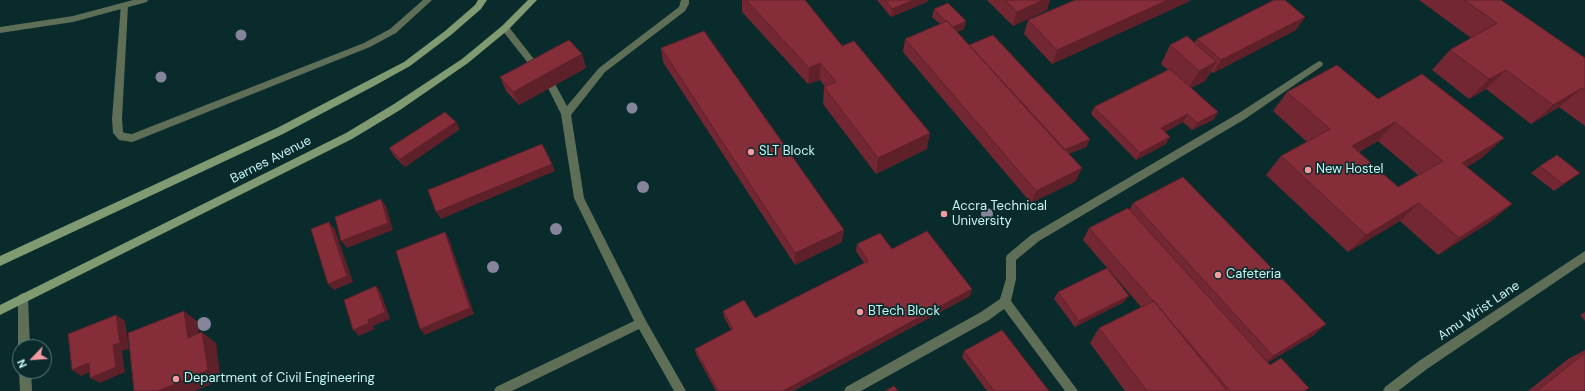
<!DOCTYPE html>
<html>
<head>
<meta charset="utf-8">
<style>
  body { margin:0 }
  #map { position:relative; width:1585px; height:391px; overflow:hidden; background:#092b2b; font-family:"DM Sans",sans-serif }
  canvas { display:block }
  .north { position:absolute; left:12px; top:339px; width:40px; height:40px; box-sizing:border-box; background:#092b2b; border:1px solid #557c7c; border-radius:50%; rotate:245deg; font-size:11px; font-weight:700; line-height:16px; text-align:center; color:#c8f6f5 }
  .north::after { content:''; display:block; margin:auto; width:14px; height:18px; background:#f49aa1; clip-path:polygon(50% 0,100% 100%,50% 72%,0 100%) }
</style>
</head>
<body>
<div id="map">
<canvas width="1585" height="391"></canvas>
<div class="north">N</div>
</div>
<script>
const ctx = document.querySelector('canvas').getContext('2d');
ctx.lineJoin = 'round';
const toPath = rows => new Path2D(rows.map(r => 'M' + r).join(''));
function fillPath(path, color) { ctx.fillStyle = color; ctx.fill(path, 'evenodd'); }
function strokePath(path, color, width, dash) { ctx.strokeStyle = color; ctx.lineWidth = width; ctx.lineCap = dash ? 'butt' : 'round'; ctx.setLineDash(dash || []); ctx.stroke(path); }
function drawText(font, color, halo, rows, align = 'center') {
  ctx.font = font + ' "DM Sans",sans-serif'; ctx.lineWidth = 3.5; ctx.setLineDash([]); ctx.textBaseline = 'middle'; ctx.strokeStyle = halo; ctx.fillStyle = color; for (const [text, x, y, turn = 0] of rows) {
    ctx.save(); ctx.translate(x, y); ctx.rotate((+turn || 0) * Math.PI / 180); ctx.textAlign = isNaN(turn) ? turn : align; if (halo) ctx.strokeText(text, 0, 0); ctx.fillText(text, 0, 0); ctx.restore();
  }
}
const service = toPath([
  [423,0,432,0,396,33,370,47,135,141,132,142,119,140,113,133,112,119,121,4,127,4,128,6,122,119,123,132,125,133,132,134,364,43,390,29,423,0],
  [681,0,689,0,689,4,685,11,605,72,571,115,584,198,645,319,686,391,674,391,639,329,512,391,494,391,496,387,634,321,574,198,561,114,547,86,552,83,555,84,567,106,599,68,679,7,681,0],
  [505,25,508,26,541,68,543,70,541,72,535,72,502,30,501,28,505,25],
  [1319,61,1322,62,1323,64,1322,66,1245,119,1039,241,1016,260,1016,279,1011,301,1078,391,1065,391,1004,309,989,320,861,391,844,391,846,387,981,312,1000,299,1006,279,1006,258,1007,255,1031,235,1239,113,1319,61]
]);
const minor = toPath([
  [1585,251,1585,262,1427,369,1398,391,1383,391,1385,387,1419,361,1585,251],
  [23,293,27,295,28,298,30,347,20,347,20,351,18,347,18,298,19,295,23,293],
  [20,369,20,371,31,371,32,391,20,391,19,371,20,369]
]);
const tertiary = toPath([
  [133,0,148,0,147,2,73,22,0,33,0,27,73,16,133,0]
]);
const secondary = toPath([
  [478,0,487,0,481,9,451,35,410,66,374,86,283,134,0,266,0,256,277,128,404,62,445,31,475,5,478,0],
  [528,0,537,0,508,30,468,63,400,110,352,139,0,315,0,305,346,133,394,104,462,59,502,26,528,0]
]);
const trees = [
  [241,35,5.5],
  [161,77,5.5],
  [632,108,5.5],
  [643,187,6],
  [987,214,6],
  [556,229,6],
  [493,267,6],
  [204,324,7]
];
const wall = toPath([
  [742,0,805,0,927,149,876,174,823,104,824,87,825,87,820,80,808,84,742,12],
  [877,0,928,0,927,2,891,17],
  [987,0,1050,0,1047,10,1013,26],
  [1075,0,1190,0,1190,1,1052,64,1024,34,1028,20],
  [1419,0,1501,0,1585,58,1585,126,1559,107,1531,124,1486,89,1469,99,1432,70,1450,50,1471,38],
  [934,9,964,29,957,32,969,45,1090,139,1086,147,1068,154,1076,181,1031,203,903,52,905,39,940,24,932,17],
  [1296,30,1213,73,1211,72,1205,81,1191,88,1218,112,1213,120,1192,130,1183,122,1165,132,1166,144,1136,160,1091,114,1094,107,1168,70,1161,64,1170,45,1194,43,1197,39],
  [661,48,842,242,795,265,663,62],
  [582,54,586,68,519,105,506,91,500,77],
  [1287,92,1378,99,1483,157,1467,167,1512,204,1490,222,1438,255,1400,221,1348,252,1266,175,1281,156,1307,142,1273,111],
  [1378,141,1418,175,1398,187,1359,152],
  [460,129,405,167,394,156,389,148],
  [1540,166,1570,180,1554,191,1531,173],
  [1133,203,1326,324,1314,335,1268,362,1270,365,1305,391,1125,391,1090,343,1099,328,1141,307,1083,240,1089,228,1130,209],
  [857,244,892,249,972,289,970,296,793,391,716,391,696,354,695,349,731,330,724,317,723,311,755,318,864,263,856,251],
  [1058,292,1124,302,1075,327,1054,299],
  [1585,312,1585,321,1580,315],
  [1585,350,1585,391,1528,391,1568,359],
  [964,351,1049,391,987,391,962,357]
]);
const shadedWall = toPath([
  [914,0,928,0,927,2,891,17,892,9],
  [1043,0,1050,0,1047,10,1013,26,1017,12],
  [1168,0,1190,0,1190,1,1052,64,1057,50],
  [1305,17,1296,30,1213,73,1221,60],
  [966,21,964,29,950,35,952,28],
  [582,54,586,68,519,105,513,92],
  [1216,62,1205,81,1188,89,1199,71],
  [820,63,820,80,808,84,809,68],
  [1506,70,1486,89,1469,99,1489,79],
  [1582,88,1559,107,1531,124,1553,105],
  [1218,112,1213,120,1192,130,1197,123],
  [1188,114,1183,122,1157,136,1161,128],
  [456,122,460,129,405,167,400,159],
  [1395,122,1378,141,1335,165,1352,146],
  [930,133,927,149,876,174,878,158],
  [1170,137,1166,144,1136,160,1140,153],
  [1504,138,1483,157,1442,182,1462,163],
  [1090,139,1086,147,1056,159,1059,152],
  [552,164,555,171,441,219,436,212],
  [1082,168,1076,181,1031,203,1036,191],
  [1580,173,1570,180,1554,191,1563,184],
  [381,199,386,206,393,230,347,248,341,241],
  [1419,203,1400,221,1348,252,1366,235],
  [1512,204,1490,222,1438,255,1459,238],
  [329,222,335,229,353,282,334,290,328,284],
  [844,230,842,242,795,265,795,253],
  [445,232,449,239,474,314,425,335,420,329],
  [376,286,381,293,390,319,373,326,375,329,359,336,353,330],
  [972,289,970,296,793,391,783,391],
  [1129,296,1124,302,1075,327,1079,321],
  [184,311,197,321,202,348,188,338],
  [116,315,125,321,129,349,122,351,125,372,100,383,90,378,113,345],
  [1326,324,1314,335,1262,366,1273,356],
  [202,332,216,343,221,380,195,391,158,391],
  [89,363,98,368,81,376,72,370]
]);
const building = toPath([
  [746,0,805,0,842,46,854,41,930,133,878,158,824,87,836,82,820,63,809,68,746,0],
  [885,0,914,0,892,9,885,0],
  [1005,0,1043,0,1017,12,1005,0],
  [1075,0,1168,0,1057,50,1028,20,1075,0],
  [1274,0,1285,0,1305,17,1221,60,1197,39,1274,0],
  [1464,0,1501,0,1585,58,1585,90,1582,88,1553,105,1506,70,1489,79,1450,50,1497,23,1464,0],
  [948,3,966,21,953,27,947,21,946,22,934,9,948,3],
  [947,21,1082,168,1036,191,905,39,947,21],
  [704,31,844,230,795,253,661,48,704,31],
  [993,35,1090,139,1064,150,969,45,993,35],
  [1187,36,1216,62,1199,71,1170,45,1187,36],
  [569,40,582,54,513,92,500,77,569,40],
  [1337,65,1378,99,1422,74,1504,138,1462,163,1512,204,1459,238,1419,203,1366,235,1281,156,1330,129,1287,92,1337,65],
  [1395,122,1443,161,1398,187,1352,146,1395,122],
  [1170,69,1218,112,1197,123,1188,114,1161,128,1170,137,1140,153,1094,107,1170,69],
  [445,112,456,122,400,159,389,148,445,112],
  [542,144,552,164,436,212,428,190,542,144],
  [1557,155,1580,173,1563,184,1540,166,1557,155],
  [1183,177,1326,324,1273,356,1133,203,1183,177],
  [381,199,388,223,341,241,335,217,381,199],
  [1128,208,1270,365,1281,358,1309,388,1304,391,1230,391,1173,324,1154,301,1153,301,1089,228,1128,208],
  [329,222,347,276,328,284,311,229,329,222],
  [927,231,972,289,783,391,718,391,695,349,733,329,723,311,744,300,755,318,868,261,857,244,880,233,892,249,927,231],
  [445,232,470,308,420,329,396,251,445,232],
  [1107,268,1129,296,1079,321,1058,292,1107,268],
  [376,286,385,312,368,320,369,323,353,330,344,300,376,286],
  [1154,301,1227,391,1147,391,1099,328,1154,301],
  [184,311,188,338,202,332,208,370,158,391,134,391,128,333,184,311],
  [116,315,120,343,113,345,116,367,90,378,89,363,72,370,68,334,116,315],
  [1002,330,1049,391,994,391,964,351,1002,330],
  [1585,353,1585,391,1537,391,1585,353],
  [894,386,898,391,885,391,894,386]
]);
const markers = [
  [751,152,4,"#f49aa1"],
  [1308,170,4,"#f49aa1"],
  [944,214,4,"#f49aa1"],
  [1218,275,4,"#f49aa1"],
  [860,312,4,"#f49aa1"],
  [176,379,4,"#f49aa1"]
];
const poiNames = [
  ["SLT Block",759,152],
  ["New Hostel",1316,170],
  ["Accra Technical",952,207],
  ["University",952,222],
  ["Cafeteria",1226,275],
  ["BTech Block",868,312],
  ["Department of Civil Engineering",184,379]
];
const streetNames = [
  ["Barnes Avenue",271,160,-27],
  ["Amu Wrist Lane",1479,311,-34]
];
fillPath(service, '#5f6f57');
fillPath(minor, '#5f6f57');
fillPath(tertiary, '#5f6f57');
fillPath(secondary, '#809a72');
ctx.fillStyle = '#84849a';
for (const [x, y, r] of trees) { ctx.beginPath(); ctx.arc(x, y, r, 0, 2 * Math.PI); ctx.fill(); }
fillPath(wall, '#732732');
fillPath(shadedWall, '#5e2029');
fillPath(building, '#862d3a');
strokePath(building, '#5e2029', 1);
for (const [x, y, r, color] of markers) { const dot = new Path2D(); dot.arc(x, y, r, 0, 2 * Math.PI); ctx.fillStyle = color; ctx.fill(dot); strokePath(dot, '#092b2b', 1.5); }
drawText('13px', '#c8f6f5', '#092b2b', poiNames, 'left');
drawText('13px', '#c8f6f5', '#092b2b', streetNames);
</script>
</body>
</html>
